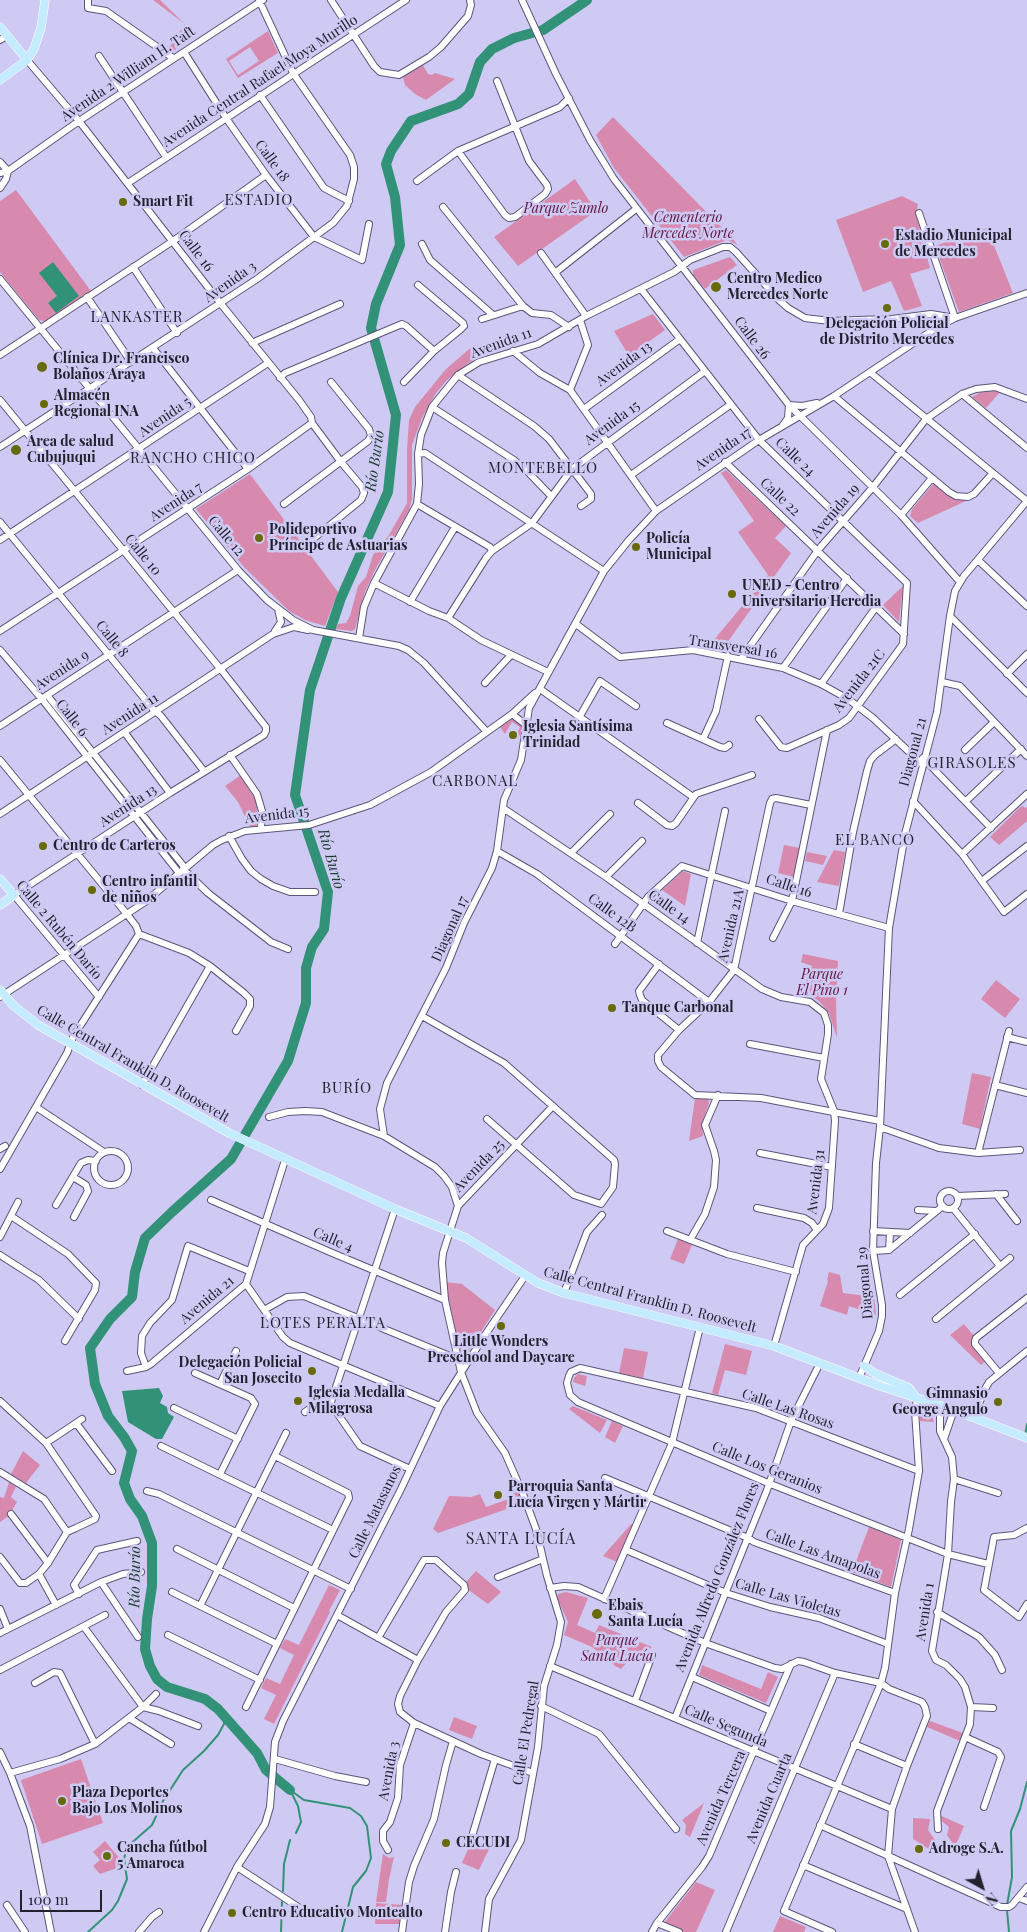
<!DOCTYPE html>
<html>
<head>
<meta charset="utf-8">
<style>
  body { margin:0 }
  #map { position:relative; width:1027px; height:1932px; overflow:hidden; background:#cfcaf3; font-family:"Playfair Display",serif }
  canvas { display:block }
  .north { position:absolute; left:957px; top:1862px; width:50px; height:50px; -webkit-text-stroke:4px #cfcaf3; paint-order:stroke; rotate:141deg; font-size:14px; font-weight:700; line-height:20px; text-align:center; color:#232130 }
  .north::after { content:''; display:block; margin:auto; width:18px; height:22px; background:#232130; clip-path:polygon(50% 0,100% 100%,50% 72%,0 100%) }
  .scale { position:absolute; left:20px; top:1890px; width:82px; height:22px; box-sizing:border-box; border:2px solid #232130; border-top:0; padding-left:6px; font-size:15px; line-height:18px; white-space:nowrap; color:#232130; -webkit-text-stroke:4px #cfcaf3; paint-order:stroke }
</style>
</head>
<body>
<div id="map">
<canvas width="1027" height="1932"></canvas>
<div class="north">N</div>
<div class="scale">100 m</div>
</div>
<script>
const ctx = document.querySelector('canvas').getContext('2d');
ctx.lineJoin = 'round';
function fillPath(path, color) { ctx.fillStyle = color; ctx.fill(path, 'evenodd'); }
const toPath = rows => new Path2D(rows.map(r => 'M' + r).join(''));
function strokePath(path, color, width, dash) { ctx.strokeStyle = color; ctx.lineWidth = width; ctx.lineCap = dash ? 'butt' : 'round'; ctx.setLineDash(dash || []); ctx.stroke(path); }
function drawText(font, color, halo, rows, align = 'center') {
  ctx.font = font + ' "Playfair Display",serif'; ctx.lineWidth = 5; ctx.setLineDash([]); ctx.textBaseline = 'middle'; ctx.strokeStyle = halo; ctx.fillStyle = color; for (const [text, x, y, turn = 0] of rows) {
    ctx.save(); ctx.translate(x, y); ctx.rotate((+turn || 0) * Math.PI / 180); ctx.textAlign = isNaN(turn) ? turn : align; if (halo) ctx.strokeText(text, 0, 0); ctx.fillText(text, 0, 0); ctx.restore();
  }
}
const green = toPath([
  [153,0,160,0,185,24,195,37,170,53,167,51,185,24],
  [268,31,278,53,238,78,226,59],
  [250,47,259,61,238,75,229,61],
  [423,65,428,74,432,75,435,73,455,79,426,100,415,94,405,85,403,77],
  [613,117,732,238,738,245,727,240,684,257,614,168,596,135],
  [575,179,596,211,518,266,494,237],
  [16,190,91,291,49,322,39,320,0,272,0,201],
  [902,196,918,204,916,213,930,268,910,274,922,306,904,311,891,281,863,292,836,220],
  [987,228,1013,293,959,312,935,246],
  [730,257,737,265,705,289,693,276,693,270],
  [653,314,665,330,629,356,614,331],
  [512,334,516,345,500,350,497,338],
  [474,345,480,356,467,364,447,380,436,393,422,418,412,445,412,499,409,510,374,572,365,592,355,629,352,631,336,629,338,624,346,623,350,616,358,586,366,577,373,555,389,535,407,503,407,450,409,420,415,407,446,369],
  [991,390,1000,392,986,408,972,397,981,392],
  [726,470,786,526,775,538,791,553,722,650,708,647,768,575,738,532,754,521,721,473],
  [250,474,338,592,325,626,305,620,289,611,244,567,196,509],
  [934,483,949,496,966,501,918,523,910,516,912,509],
  [903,586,899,622,883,605],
  [513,718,524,727,521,736,517,734,520,727,512,722,505,734,500,727],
  [241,775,256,801,259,826,250,827,238,802,225,786],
  [1023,806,1025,808,1027,807,1027,821,999,845,990,837,1020,807],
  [784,845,800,848,794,877,778,873],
  [834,850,845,852,839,886,817,882],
  [807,852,827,856,823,865,805,861],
  [683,871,691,874,685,906,662,890],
  [803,954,838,961,836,1001,837,1038,829,1013,819,1001,810,995,800,996,812,966,801,962],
  [996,980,1020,999,1005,1018,981,999],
  [972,1073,991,1077,980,1129,962,1124],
  [708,1097,709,1103,702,1123,703,1136,689,1141,695,1098],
  [678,1239,692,1245,684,1264,670,1259],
  [829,1272,840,1275,843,1293,874,1297,876,1315,849,1306,847,1315,820,1306,828,1281,827,1280],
  [445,1282,462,1284,495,1310,464,1358,461,1359],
  [964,1324,974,1336,987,1360,981,1365,950,1335],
  [725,1344,752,1351,746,1375,725,1370,718,1395,712,1393],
  [624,1348,648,1352,643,1378,619,1373],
  [578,1374,587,1376,585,1386,573,1382,574,1378],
  [573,1406,607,1420,600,1433,569,1409],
  [919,1411,931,1414,934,1422,920,1421],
  [612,1421,623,1426,615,1443,605,1437],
  [23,1451,40,1465,26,1483,11,1474],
  [516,1480,524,1503,438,1533,433,1529,449,1496,471,1497,480,1494,486,1507,514,1497,510,1483],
  [9,1482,16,1487,11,1497,17,1502,9,1516,0,1522,0,1497,4,1498],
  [631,1524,633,1525,617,1562,603,1556],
  [869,1527,901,1540,891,1587,852,1572],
  [476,1571,501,1592,488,1604,467,1589,465,1583],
  [329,1585,340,1590,329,1611,330,1612,274,1724,264,1719,276,1695,261,1688,266,1678,280,1684,294,1655,280,1648,285,1639,299,1645],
  [566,1592,588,1598,577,1625,595,1633,599,1625,652,1647,650,1649,646,1649,643,1656,646,1658,646,1661,633,1656,621,1669,615,1666,592,1647,564,1635,568,1622,557,1598,558,1594],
  [702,1665,761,1689,768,1672,778,1677,766,1703,699,1675],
  [454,1717,477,1726,472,1739,449,1730],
  [930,1721,963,1733,960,1741,927,1727],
  [81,1759,103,1823,42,1844,21,1780],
  [704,1803,690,1837,685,1834,686,1825,682,1820],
  [939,1815,964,1826,955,1847,947,1835,949,1827,938,1818],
  [913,1818,930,1819,928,1830,935,1840,934,1852,913,1839],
  [472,1840,490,1847,479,1870,462,1863],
  [105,1841,121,1860,123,1866,100,1874,93,1866,100,1860,93,1852],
  [383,1854,389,1858,394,1857,389,1879,386,1902,376,1902],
  [696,1882,715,1890,696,1932,683,1932,664,1923],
  [376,1903,403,1905,401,1924,375,1924],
  [780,1916,806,1927,804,1932,773,1932]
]);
const water = toPath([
  [53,262,79,296,56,313,48,303,57,296,39,273],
  [159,1388,163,1396,160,1403,167,1407,168,1413,174,1417,162,1439,156,1439,128,1422,122,1391]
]);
const stream = toPath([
  [1025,1436,1027,1424],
  [290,1790,304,1800,350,1808,361,1816,367,1826,371,1858,366,1871,353,1887,342,1932],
  [291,1792,298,1806,301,1822,296,1833],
  [283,1891,284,1864,290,1840],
  [1007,1905,1012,1877,1011,1831,1020,1809,1027,1782],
  [1007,1910,1009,1932],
  [88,1932,112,1910,118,1901,127,1879,124,1859,127,1847,152,1825,163,1801,183,1770,204,1751,218,1735,224,1724,224,1715],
  [281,1932,282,1902]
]);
const river = toPath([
  [290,1790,266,1770,257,1753,218,1709,205,1699,167,1687,157,1679,150,1666,145,1649,147,1619,152,1586,152,1543,142,1516,130,1499,124,1483,132,1451,124,1437,108,1416,95,1384,90,1348,110,1319,132,1297,135,1272,145,1238,172,1212,231,1159,288,1061,306,1003,306,968,312,947,324,929,328,892,295,795,310,690,341,598,388,492,396,415,371,328,376,304,400,245,395,197,386,164,391,151,411,121,458,104,469,94,480,62,492,49,514,38,543,30,587,0]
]);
const minor = toPath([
  [88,0,88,8,106,11,173,58],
  [331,0,374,66,380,72,399,75,429,57,441,47,468,16,471,5,470,0],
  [522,0,556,74,590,140,614,179,789,405,901,515,960,582],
  [0,40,7,36],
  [184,52,226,118,266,175,314,237,362,260,369,224],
  [99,56,166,157],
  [27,60,79,121,221,304,299,400,311,417,312,423,341,462,362,487,364,493,361,500,308,543],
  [260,95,324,188,349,201],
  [458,151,505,215,509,218,515,217,545,194,548,189,547,185,529,161,497,81],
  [0,162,8,171],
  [0,173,8,171,79,121,263,0],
  [417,181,458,151,560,107,569,98],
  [128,183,406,0],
  [0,188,6,179,8,171],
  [443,207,523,306,532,313,551,315,569,327],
  [919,213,955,318],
  [422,244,430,260,493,315],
  [541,253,586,316],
  [133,267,177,333],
  [556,272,636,209],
  [0,279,238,570,267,600,293,620,313,630,399,646,408,650,424,663,486,731],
  [641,289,759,440,907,583,903,644,849,718,839,725,787,748,781,747,759,719],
  [87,297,131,362],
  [482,319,523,306],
  [252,343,340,304],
  [153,348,248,469],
  [513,351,540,373,570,390,656,511],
  [0,355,173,241,266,175],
  [871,373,1027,501],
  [458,375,534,426,549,439,591,494,591,499,581,506],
  [280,378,285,373,402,324,406,326,434,351,460,330,464,326,463,323,418,285],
  [404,382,434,351],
  [570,390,588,345,580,320],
  [962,394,1027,448],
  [834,396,949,492,956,496,968,497,974,494,993,473],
  [0,400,223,672,266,727,266,731,264,735,170,793,14,895,99,997],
  [432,407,514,460,525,469,551,496],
  [584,409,680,339],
  [783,425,788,418,789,405,802,406,817,403],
  [0,447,257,279,333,223,347,206,354,179,354,167,350,155,293,73,259,0],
  [418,454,425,453,604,571],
  [725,462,904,634],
  [631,475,730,405],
  [284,504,368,441,371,436,369,429,331,382],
  [417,504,490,547,492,551],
  [901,515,932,478],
  [0,522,153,709,161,716,204,771],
  [0,540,268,363],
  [978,560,1027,606],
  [374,583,429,611,448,618,481,640,548,672],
  [410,602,455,527],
  [950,616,1027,693],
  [448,618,486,558,492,551,532,523,572,469,705,371],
  [576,624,620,657,693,650,783,668,821,684,848,699,873,718,922,764],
  [0,631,248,469,312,423],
  [275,631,281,622,278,609],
  [359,638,364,607,374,583,417,504,419,484,418,454,421,435,432,407,458,375,479,362,538,344,586,316,674,272,690,260,723,247,730,247,736,252,779,300,788,308,805,318,830,321,857,320,892,319,931,314,955,318],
  [0,650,41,698,179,873],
  [741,659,818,550,873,487,926,419,962,394,976,389,995,387,1027,399],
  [783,668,847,578],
  [1007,674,1027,654],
  [942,682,960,686,1027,756],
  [485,683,511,655],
  [821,684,876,607],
  [540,689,693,797],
  [47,695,185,868],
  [512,714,526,725],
  [580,716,600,681,636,706],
  [667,723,720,747,725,748,729,745],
  [0,726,238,570],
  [125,733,170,793],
  [703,739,716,711,728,656],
  [965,750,994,722],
  [230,755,257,794,262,811,261,828],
  [923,758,991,828],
  [0,760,126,913,136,926,139,934],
  [913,801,962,854,1004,912,1027,894],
  [966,801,1021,749],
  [638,803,667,825,672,826,676,823,696,794,752,775],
  [811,805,776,798,772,799,770,803,734,970,709,1002,679,1030,658,1055,658,1061,661,1067,695,1095,761,1098,880,1121],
  [503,808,606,877,762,989,781,997,810,1002,824,1013,828,1025,828,1034,821,1079,834,1111,835,1121,829,1208,823,1224,803,1245,774,1346],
  [0,814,273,634,294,627,308,630],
  [229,836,242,859,251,871,261,879,273,886,290,892,315,892],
  [497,851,537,874,709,1002],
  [571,853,610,814],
  [962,854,1027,794],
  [183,869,208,893,271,942,288,949],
  [606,877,642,841],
  [983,880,1027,846],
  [839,914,853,832,867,771,870,761,875,755,896,739],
  [139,934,189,953,210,966,244,993,250,999,250,1006,236,1031],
  [773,938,792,901,827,730],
  [697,943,725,811],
  [615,944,648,897,682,866,792,901,889,928],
  [659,964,639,991,640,995,642,1000,679,1030],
  [0,997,145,902,213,845,222,840,245,831,309,825,370,805,431,772,512,714,535,693],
  [422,1016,504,1063,614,1160,615,1164,613,1187,601,1204,574,1195,487,1119],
  [1007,1037,1027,1042],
  [750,1044,824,1058],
  [142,1085,210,966],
  [995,1085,1027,1093],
  [36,1107,104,1152],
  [269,1117,288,1112,305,1111,322,1112,384,1136,435,1167,444,1176,452,1187,458,1206],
  [880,1127,939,1148,978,1153,1020,1150],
  [384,1136,380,1109,387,1083,446,968,464,923,492,868,497,851,504,800,521,760,529,708,604,571,629,540,656,511,759,440,834,396,936,328,955,318,1027,293],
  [0,1149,5,1146],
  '94 1168a17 17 0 1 1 34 0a17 17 0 1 1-34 0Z',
  [760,1153,832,1167],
  [978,1153,1009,1031],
  [0,1169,67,1053,73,1037,139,934],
  [73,1177,86,1185,88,1191,74,1217],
  '940 1200a9 9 0 1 1 18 0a9 9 0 1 1-18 0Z',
  [996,1194,1017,1221],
  [957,1196,1005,1194],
  [211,1200,330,1252,445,1300],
  [56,1205,81,1163,88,1160,96,1161],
  [757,1208,804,1218,812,1223,817,1230],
  [953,1208,1000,1266],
  [918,1210,936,1211],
  [11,1216,68,1254,96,1283,95,1290,65,1341],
  [667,1231,727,1254,796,1272],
  [873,1231,910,1233],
  [0,1237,18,1202],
  [690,1240,705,1214,714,1187,716,1160,714,1151,705,1125,718,1095],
  [889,1250,890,1232],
  [873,1251,889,1250,943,1206],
  [0,1255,39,1280,79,1319],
  [246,1284,283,1337,290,1343,440,1406],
  [564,1293,587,1232,602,1215],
  [900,1295,975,1234],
  [264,1310,287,1297,304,1296,457,1359],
  [936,1319,1010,1258],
  [146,1367,141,1353,142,1336,150,1323,172,1300,188,1246,249,1271],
  [127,1371,146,1367,151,1364,246,1284,285,1160],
  [195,1373,251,1398,255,1404,220,1474],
  [999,1373,975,1344,975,1341,976,1338,1027,1298],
  [859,1378,879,1331,882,1316,882,1305,873,1251,876,1163,880,1127,889,928,905,834,937,712,950,616,955,591,964,576,1027,501],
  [220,1384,236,1351],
  [0,1401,46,1443,96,1516,95,1519,76,1528,67,1532,48,1563,39,1574,26,1583,20,1583,0,1557],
  [330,1405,395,1209],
  [174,1408,238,1439],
  [305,1412,326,1397,360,1446,410,1469],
  [974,1417,984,1391,989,1382,1027,1351],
  [76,1423,112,1471],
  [944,1439,954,1410],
  [46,1443,82,1419],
  [161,1446,333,1530],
  [919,1471,756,1408,580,1368,571,1372,569,1376,567,1383,570,1395,578,1402,768,1483,948,1554,988,1564],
  [0,1472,44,1499,67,1532],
  [605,1478,748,1538,754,1542,895,1593],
  [954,1479,998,1493],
  [605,1487,609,1480],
  [147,1491,159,1494,351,1589],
  [11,1514,48,1563],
  [1027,1528,1014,1535,994,1537,984,1590,1019,1617,1027,1604],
  [177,1549,294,1608],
  [626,1550,726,1593,770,1607,819,1618,888,1644],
  [39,1574,56,1605],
  [498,1577,543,1559],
  [101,1582,138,1637],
  [550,1588,564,1586,578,1587,705,1643,775,1668,782,1669,798,1661,804,1662,835,1673,881,1683,889,1689,922,1702,925,1707,927,1716,907,1766,892,1809,888,1856,915,1932],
  [172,1592,277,1644],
  [79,1594,74,1585,97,1550,137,1541],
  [604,1599,672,1443,700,1327],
  [200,1606,286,1433],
  [0,1609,8,1629],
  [937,1612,979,1637,995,1655,1002,1670],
  [337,1615,418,1660],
  [84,1627,143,1707,159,1711,198,1726],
  [0,1633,101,1582,123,1574,141,1572],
  [168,1635,260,1680],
  [378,1638,424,1560,436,1560,464,1585,465,1590,446,1612,418,1660,400,1696,398,1704,400,1712,414,1723,481,1754,533,1773],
  [550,1666,892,1809],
  [0,1670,105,1615],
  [692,1677,771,1711],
  [35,1683,54,1672,60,1673,95,1744],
  [635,1701,652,1655],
  [541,1706,599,1734,676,1829],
  [246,1707,349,1498,348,1493,344,1491,275,1456],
  [971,1707,993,1708],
  [129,1718,171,1744],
  [675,1718,767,1490,791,1421,820,1363],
  [965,1737,998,1752,1001,1757,984,1807],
  [854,1744,907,1766],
  [0,1752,10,1773,30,1826,51,1932],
  [275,1759,335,1776,366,1782],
  [10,1773,60,1759,95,1744,143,1707,156,1694],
  [820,1825,1001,1907,1009,1907,1012,1905,1027,1887],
  [938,1829,937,1811,970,1724,971,1707,965,1687,960,1679,946,1665,936,1660,932,1651,948,1554,951,1502,954,1479,952,1457,940,1431,940,1406],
  [473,1833,495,1759],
  [388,1850,383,1841,383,1831,390,1822,398,1798,400,1765,414,1723],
  [803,1865,907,1909],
  [237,1867,309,1914],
  [1019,1898,1027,1901],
  [7,1905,25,1932],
  [657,1923,679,1932],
  [139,1932,152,1917,159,1912],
  [204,1932,237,1867,265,1824,270,1807,275,1742,283,1721,401,1489,440,1406,483,1338,525,1276],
  [402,1932,409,1882,414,1866,434,1819,446,1765,453,1741],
  [445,1932,451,1892,456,1872],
  [485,1932,489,1899,521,1840,538,1747,544,1686,557,1645,561,1622,547,1576,536,1529,523,1494,505,1453,477,1413,461,1372,445,1300,442,1263,443,1253,458,1206,553,1106],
  [652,1932,657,1923,702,1867,709,1856,791,1664],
  [726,1932,835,1673],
  [832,1932,784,1911,881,1683,885,1668,895,1593,909,1529,919,1471,915,1411,917,1399]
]);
const major = toPath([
  [0,27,27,60],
  [0,80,27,60,34,49,41,28,45,0],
  [0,879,14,895,0,905],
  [0,990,14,1006,38,1025,229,1133,395,1209,466,1238,538,1283,564,1293,774,1346,880,1386,954,1410,1027,1438],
  [864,1366,876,1374,909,1388,917,1399]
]);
const markers = [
  [123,202,5,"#686a0a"],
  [885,244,5,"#686a0a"],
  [716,287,6,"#686a0a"],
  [887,308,5,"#686a0a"],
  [42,367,6,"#686a0a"],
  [44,404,5,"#686a0a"],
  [16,450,6,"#686a0a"],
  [259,538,5,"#686a0a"],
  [636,547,5,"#686a0a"],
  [732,594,5,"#686a0a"],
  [513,735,5,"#686a0a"],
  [43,846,5,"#686a0a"],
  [92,890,5,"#686a0a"],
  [612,1008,5,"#686a0a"],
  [501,1326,5,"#686a0a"],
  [312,1371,5,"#686a0a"],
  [298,1401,5,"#686a0a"],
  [998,1402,5,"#686a0a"],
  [498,1495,5,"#686a0a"],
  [597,1614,6,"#686a0a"],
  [62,1801,5,"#686a0a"],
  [446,1843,5,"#686a0a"],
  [919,1849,5,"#686a0a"],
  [107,1856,5,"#686a0a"],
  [232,1913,5,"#686a0a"]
];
const streetNames = [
  ["Avenida 2 William H. Taft",128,74,-34],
  ["Avenida Central Rafael Moya Murillo",260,81,-33],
  ["Calle 18",272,161,54],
  ["Calle 16",196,251,53],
  ["Avenida 3",230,282,-35],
  ["Calle 26",752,338,53],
  ["Avenida 11",501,343,-20],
  ["Avenida 13",624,364,-36],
  ["Avenida 5",165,417,-34],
  ["Avenida 15",612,423,-36],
  ["Avenida 17",723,449,-34],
  ["Calle 24",795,457,44],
  ["Calle 22",780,497,43],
  ["Avenida 7",176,502,-33],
  ["Avenida 19",835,511,-49],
  ["Calle 12",226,536,50],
  ["Calle 10",143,555,51],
  ["Calle 8",112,639,51],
  ["Transversal 16",733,647,9],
  ["Avenida 9",62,670,-33],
  ["Avenida 21C",859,681,-52],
  ["Avenida 11",130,714,-33],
  ["Calle 6",72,718,52],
  ["Diagonal 21",913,752,-75],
  ["Avenida 13",128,806,-33],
  ["Avenida 15",277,815,-7],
  ["Calle 16",789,886,18],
  ["Calle 14",669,907,36],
  ["Calle 12B",612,913,36],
  ["Avenida 21A",731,926,-77],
  ["Diagonal 17",450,929,-66],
  ["Calle 2 Rubén Darío",59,930,50],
  ["Calle Central Franklin D. Roosevelt",133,1064,30],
  ["Avenida 25",479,1166,-46],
  ["Avenida 31",816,1182,-83],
  ["Calle 4",333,1240,23],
  ["Diagonal 29",865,1283,-95],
  ["Avenida 21",207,1300,-40],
  ["Calle Central Franklin D. Roosevelt",650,1300,15],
  ["Calle Las Rosas",788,1409,19],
  ["Calle Los Geranios",767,1468,22],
  ["Calle Matasanos",375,1512,-64],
  ["Calle Las Amapolas",823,1554,20],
  ["Avenida Alfredo González Flores",717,1577,-68],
  ["Calle Las Violetas",788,1598,16],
  ["Avenida 1",925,1612,-81],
  ["Calle Segunda",726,1726,23],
  ["Calle El Pedregal",526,1733,-81],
  ["Avenida 3",389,1771,-79],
  ["Avenida Tercera",721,1798,-66],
  ["Avenida Cuarta",769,1798,-67]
];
const poiNames = [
  ["Smart Fit",133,202],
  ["Estadio Municipal",895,236],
  ["de Mercedes",895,252],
  ["Centro Medico",727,279],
  ["Mercedes Norte",727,295],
  ["Delegación Policial",887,324,"center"],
  ["de Distrito Mercedes",887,340,"center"],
  ["Clínica Dr. Francisco",53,359],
  ["Bolaños Araya",53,375],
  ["Almacén",54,396],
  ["Regional INA",54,412],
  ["Area de salud",27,442],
  ["Cubujuqui",27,458],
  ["Polideportivo",269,530],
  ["Príncipe de Astuarias",269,546],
  ["Policía",646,539],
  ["Municipal",646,555],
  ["UNED - Centro",742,586],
  ["Universitario Heredia",742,602],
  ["Iglesia Santísima",523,727],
  ["Trinidad",523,743],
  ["Centro de Carteros",53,846],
  ["Centro infantil",102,882],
  ["de niños",102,898],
  ["Tanque Carbonal",622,1008],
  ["Little Wonders",501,1342,"center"],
  ["Preschool and Daycare",501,1358,"center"],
  ["Delegación Policial",302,1363,"right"],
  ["San Josecito",302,1379,"right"],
  ["Iglesia Medalla",308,1393],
  ["Milagrosa",308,1409],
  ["Gimnasio",988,1394,"right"],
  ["George Angulo",988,1410,"right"],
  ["Parroquia Santa",508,1487],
  ["Lucía Virgen y Mártir",508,1503],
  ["Ebais",608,1606],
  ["Santa Lucía",608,1622],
  ["Plaza Deportes",72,1793],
  ["Bajo Los Molinos",72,1809],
  ["CECUDI",456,1843],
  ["Cancha fútbol",117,1848],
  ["5 Amaroca",117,1864],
  ["Adroge S.A.",929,1849],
  ["Centro Educativo Montealto",242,1913]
];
const parkNames = [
  ["Parque Zumlo",566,209],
  ["Cementerio",688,218],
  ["Mercedes Norte",688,234],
  ["Parque",822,975],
  ["El Pino 1",822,991],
  ["Parque",617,1641],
  ["Santa Lucía",617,1657]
];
const neighbourhoodNames = [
  ["ESTADIO",259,200],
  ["LANKASTER",137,317],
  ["RANCHO CHICO",193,458],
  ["MONTEBELLO",543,468],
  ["GIRASOLES",972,763],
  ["CARBONAL",475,781],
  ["EL BANCO",875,840],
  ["BURÍO",347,1088],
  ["LOTES PERALTA",323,1323]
];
const waterNames = [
  ["Río Burío",375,461,-82],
  ["Río Burío",331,859,74],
  ["Río Burío",135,1577,-89]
];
const quarterNames = [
  ["SANTA LUCÍA",521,1539]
];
fillPath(green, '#d88aae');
fillPath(water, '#329278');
strokePath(stream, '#329278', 2);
strokePath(river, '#329278', 10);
strokePath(minor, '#5b5679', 8);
strokePath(major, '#fff', 9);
strokePath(minor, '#fff', 6);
strokePath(major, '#c5ebff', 8);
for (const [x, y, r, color] of markers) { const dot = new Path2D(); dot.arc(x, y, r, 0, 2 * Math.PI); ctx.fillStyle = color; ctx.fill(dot); strokePath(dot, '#cfcaf3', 2); }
drawText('14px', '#232130', '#cfcaf3', streetNames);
drawText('bold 14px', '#232130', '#cfcaf3', poiNames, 'left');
drawText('italic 14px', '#5f133e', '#cfcaf3', parkNames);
ctx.letterSpacing = '1px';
drawText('15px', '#232130', '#cfcaf3', neighbourhoodNames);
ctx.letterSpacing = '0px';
drawText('italic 15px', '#203d34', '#cfcaf3', waterNames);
ctx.letterSpacing = '1px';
drawText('16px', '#232130', '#cfcaf3', quarterNames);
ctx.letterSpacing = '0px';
</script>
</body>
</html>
